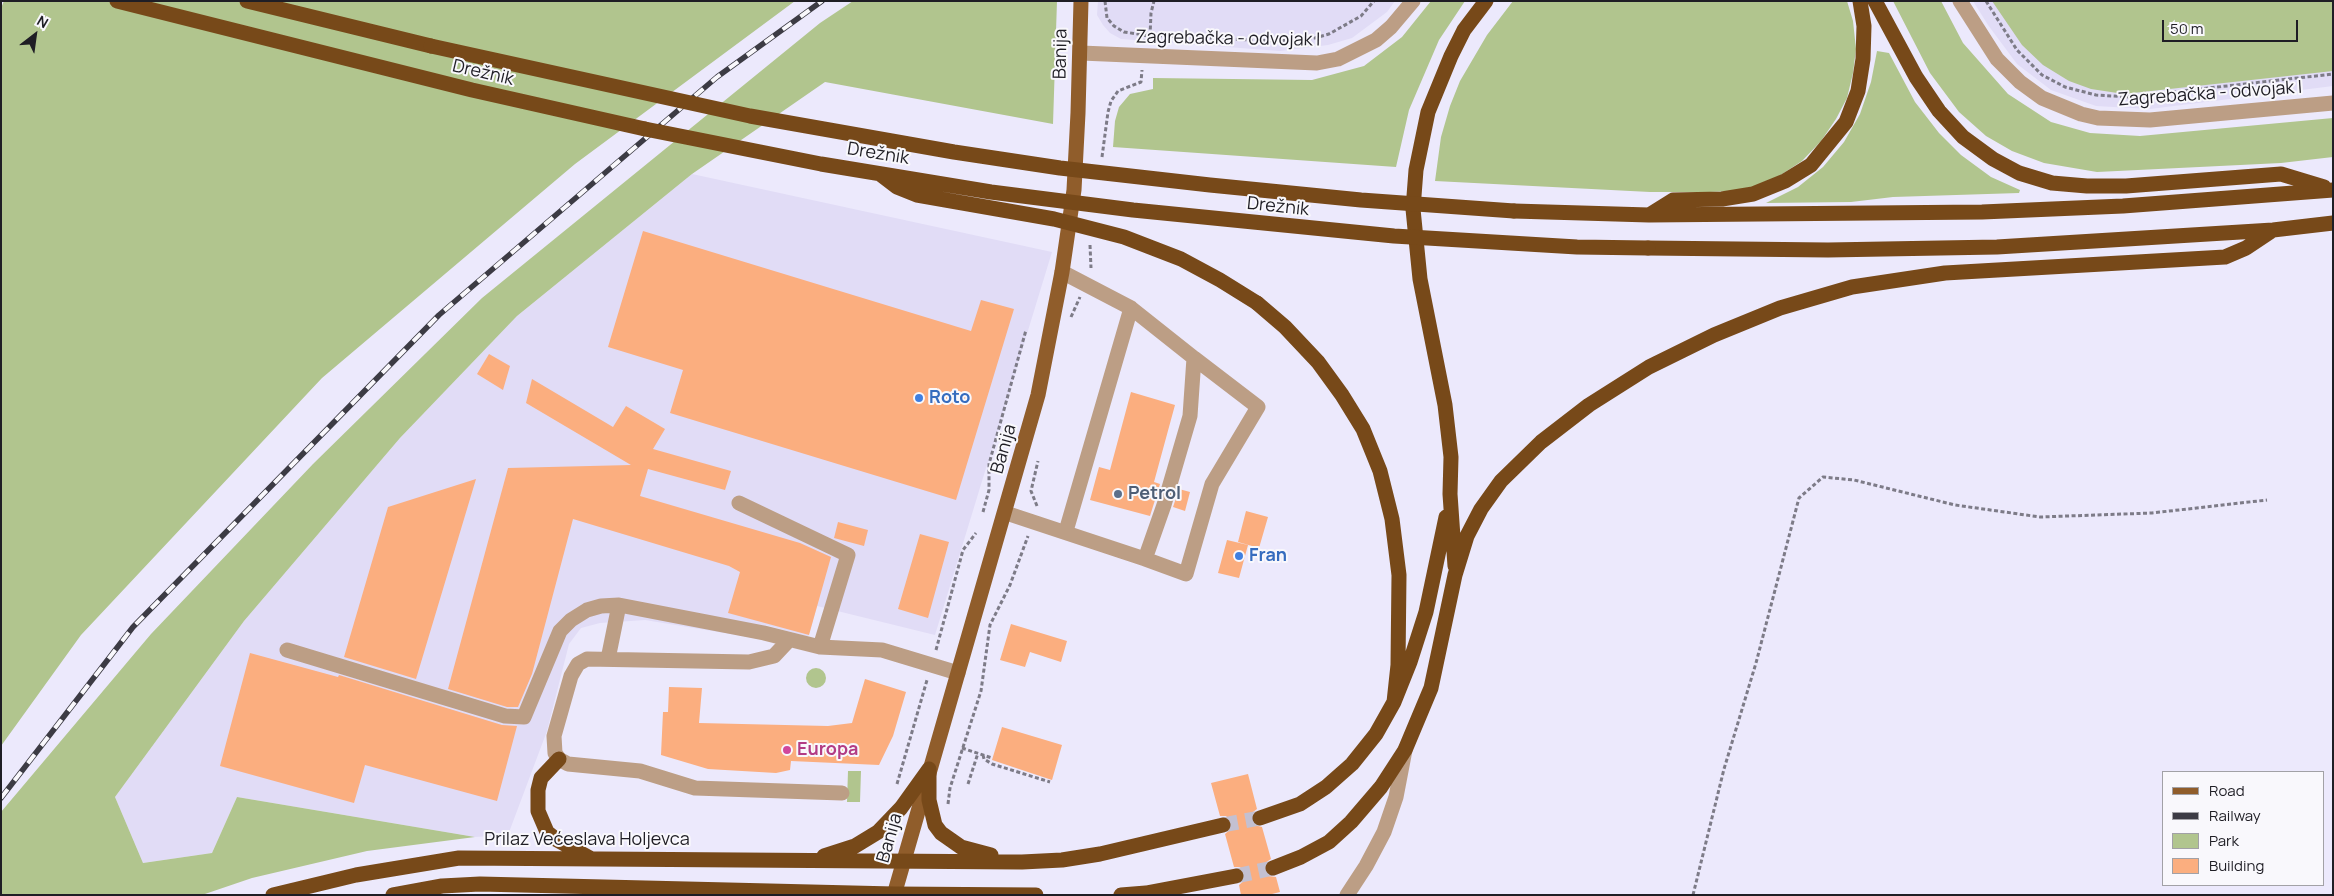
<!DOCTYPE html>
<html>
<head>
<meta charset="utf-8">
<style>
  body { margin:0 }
  #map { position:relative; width:2334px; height:896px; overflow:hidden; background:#ece9fc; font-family:Manrope,sans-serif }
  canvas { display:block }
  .frame { position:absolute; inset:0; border:2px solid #1f1e25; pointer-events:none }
  .legend { position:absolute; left:2162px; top:771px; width:162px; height:115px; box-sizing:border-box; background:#f9f8fc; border:1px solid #a2a1a6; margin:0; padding:6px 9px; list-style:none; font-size:15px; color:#1f1e25 }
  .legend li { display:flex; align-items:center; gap:10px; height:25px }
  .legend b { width:25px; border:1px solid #a2a1a6 }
  .north { position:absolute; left:10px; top:10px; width:50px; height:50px; -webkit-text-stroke:4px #f9f8fc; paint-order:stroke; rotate:30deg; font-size:14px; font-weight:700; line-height:20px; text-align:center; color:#1f1e25 }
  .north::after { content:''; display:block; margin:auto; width:18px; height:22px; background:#1f1e25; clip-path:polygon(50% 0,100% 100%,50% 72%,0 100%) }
  .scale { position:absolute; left:2162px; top:20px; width:136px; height:22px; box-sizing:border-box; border:2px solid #1f1e25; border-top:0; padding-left:6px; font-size:15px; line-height:18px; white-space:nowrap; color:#1f1e25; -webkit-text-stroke:4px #f9f8fc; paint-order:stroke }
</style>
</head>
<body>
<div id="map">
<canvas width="2334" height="896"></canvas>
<div class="frame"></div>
<ul class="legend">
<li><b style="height:6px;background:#905d2b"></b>Road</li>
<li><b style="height:6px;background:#3c3b44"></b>Railway</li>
<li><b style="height:14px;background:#b1c58e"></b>Park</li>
<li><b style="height:14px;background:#fbae7f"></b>Building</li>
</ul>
<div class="north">N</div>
<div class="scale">50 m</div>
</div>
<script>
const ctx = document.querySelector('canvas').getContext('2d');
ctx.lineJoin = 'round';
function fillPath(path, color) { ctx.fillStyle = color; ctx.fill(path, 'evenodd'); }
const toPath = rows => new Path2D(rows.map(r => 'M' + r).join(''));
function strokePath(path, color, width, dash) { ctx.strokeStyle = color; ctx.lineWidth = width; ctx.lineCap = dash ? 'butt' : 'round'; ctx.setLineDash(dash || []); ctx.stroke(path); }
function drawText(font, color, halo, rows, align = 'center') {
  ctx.font = font + ' Manrope,sans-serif'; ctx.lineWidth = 4; ctx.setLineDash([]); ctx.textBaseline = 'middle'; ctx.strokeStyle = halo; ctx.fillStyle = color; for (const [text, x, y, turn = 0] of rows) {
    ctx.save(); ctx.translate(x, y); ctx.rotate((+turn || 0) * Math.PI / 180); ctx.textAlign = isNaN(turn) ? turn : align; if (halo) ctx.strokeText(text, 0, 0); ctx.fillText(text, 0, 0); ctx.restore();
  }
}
const built = toPath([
  [1098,1,1395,1,1387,12,1352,38,1328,45,1280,51,1121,39,1110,33,1103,25,1097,15],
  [1973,1,2333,1,2333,86,2150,109,2096,106,2051,90,2017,64,1988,25],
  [692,174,1052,252,935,635,817,606,808,637,766,625,761,639,645,620,600,623,581,628,569,644,547,731,508,835,475,837,237,797,212,853,143,863,115,797,244,621,400,438,517,316]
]);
const green = toPath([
  [4,1,795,1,575,164,322,378,81,635,1,746,1,8],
  [853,1,1057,1,1053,124,825,82,692,174,517,316,400,438,244,621,115,797,143,863,212,853,237,797,475,837,367,851,252,878,202,895,1,895,1,812,151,634,313,464,482,298,820,23],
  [1431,1,1465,1,1439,40,1409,110,1396,167,1113,147,1115,121,1119,107,1130,94,1153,89,1153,78,1312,80,1364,66,1402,37],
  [1513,1,1847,1,1853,21,1856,49,1853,73,1847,98,1836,119,1821,141,1802,161,1779,176,1752,187,1732,191,1710,192,1650,192,1435,181,1441,137,1450,106,1460,81,1487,35],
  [1893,1,1941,1,1963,43,2008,94,2051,122,2090,133,2140,136,2333,118,2333,157,2281,163,2097,172,2044,163,2012,151,1986,136,1959,112,1930,73],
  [1992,1,2333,1,2333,71,2124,94,2091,89,2069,81,2043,65,2022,45],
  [1877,51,1889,53,1915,102,1939,133,1961,155,1991,177,2020,190,2019,193,1893,197,1851,202,1766,203,1798,187,1823,167,1844,142,1860,114,1871,82],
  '806 678a10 10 0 1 1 20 0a10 10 0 1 1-20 0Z',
  [848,771,861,771,860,802,847,802]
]);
const building = toPath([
  [643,231,971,331,981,300,1014,309,956,500,670,413,683,370,608,347],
  [489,354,510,366,503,390,477,374],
  [532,379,613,427,626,406,665,429,653,449,731,471,725,490,648,469,640,496,800,543,831,557,809,635,728,613,740,572,729,566,573,519,532,674,518,707,507,707,448,689,508,468,631,465,526,403],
  [1131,392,1175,405,1154,482,1160,484,1150,516,1090,500,1099,467,1110,470],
  [476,479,416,679,344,657,388,507],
  [1179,489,1190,492,1185,511,1173,507],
  [1246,511,1268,517,1259,548,1238,542],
  [838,522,868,530,864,546,834,538],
  [920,534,949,542,928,618,898,609],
  [1227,540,1248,545,1239,578,1218,573],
  [1011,624,1067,641,1061,662,1030,652,1025,667,1000,660],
  [250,653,338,677,339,675,502,725,517,726,497,801,365,765,354,803,220,766],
  [865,679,906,692,893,736,879,765,791,761,790,770,776,773,708,769,661,755,663,712,668,712,669,687,702,688,699,723,828,726,852,723],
  [1002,727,1062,745,1052,780,992,760],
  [1248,774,1257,809,1253,812,1251,821,1254,825,1262,827,1271,859,1265,863,1264,871,1268,876,1276,877,1280,892,1268,895,1241,895,1239,885,1245,880,1245,874,1240,867,1234,867,1225,834,1232,828,1232,822,1226,816,1220,816,1211,783]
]);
const highwayTunnel = toPath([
  [1223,825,1260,818],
  [1236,876,1273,868]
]);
const path = toPath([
  [1105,1,1107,18,1114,26,1124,32,1145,35,1145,41],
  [1986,1,2017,50,2042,75,2065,87,2096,95,2129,97,2333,74],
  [1145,35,1276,41,1315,38,1329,34,1361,16,1374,1],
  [1150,36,1151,13,1154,1],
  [1102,157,1108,112,1111,101,1118,91,1141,82,1142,70],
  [1090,245,1091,268],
  [1071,317,1080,297],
  [1037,506,1031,491,1038,461],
  [983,512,989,490,989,464,1026,330],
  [936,650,963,550,976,533],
  [962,748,992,758],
  [983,755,984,759,992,764,1050,782],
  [897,784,927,680],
  [968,784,978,753],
  [948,804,950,788,981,691,990,625,1010,585,1028,536],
  [1693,895,1724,769,1756,663,1799,498,1823,477,1854,480,1955,505,2040,517,2152,513,2267,500]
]);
const minor = toPath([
  [1960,1,1997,59,2020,82,2042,98,2081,114,2098,118,2150,120,2333,103],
  [1081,53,1317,63,1338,59,1376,40,1391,27,1413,1],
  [739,503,848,555,820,647],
  [1006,513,1145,559,1164,505,1190,416,1194,358,1131,308,1062,272],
  [1066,531,1131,308],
  [1145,559,1186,574,1212,484,1258,407,1194,358],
  [789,640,774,656,749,662,587,659,578,664,571,676,554,736,555,753,559,759,568,764,640,771,695,788,842,793],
  [287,650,505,716,524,717,560,631,571,620,587,610,601,606,619,605,764,633,820,647,882,650,958,673],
  [608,659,619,605],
  [1347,895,1366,866,1384,832,1396,797,1405,750]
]);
const major = toPath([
  [894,895,1038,395,1062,272,1074,190,1078,113,1081,1]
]);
const highway = toPath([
  [117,1,472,90,645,129],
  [247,1,431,46],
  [1875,1,1916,77,1939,111,1963,137,1993,159,2019,173,2052,183,2087,186,2126,186,2281,174,2324,187],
  [1514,211,1649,215,1982,212,2123,206,2333,190],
  [1649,215,1673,200,1722,199,1753,194,1785,181,1811,165,1846,122,1858,91,1863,59,1864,26,1860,1],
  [1648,248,1828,250,1997,247,2273,230,2333,223],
  [1257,303,1285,327,1318,362,1342,395,1363,429,1380,471,1392,519,1399,575,1398,665,1394,702],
  [1455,566,1450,494,1451,457,1445,405,1420,279,1413,209,1416,170,1428,112,1451,56,1464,30,1486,1],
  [559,759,541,778,538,790,538,811,547,832,557,840,590,858],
  [929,769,929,800,935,825,941,833,961,847,991,855],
  [1260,818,1300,804,1326,787,1352,764,1376,734,1394,702,1410,662,1426,612,1446,517],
  [824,856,855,846,878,832,901,808,929,769],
  [1273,868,1301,857,1329,842,1351,822,1381,787,1405,750,1431,688,1455,575,1467,536,1481,509,1501,481,1541,442,1589,405,1649,367,1714,335,1780,308,1852,287,1945,273,2225,257,2246,248,2273,230],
  [273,895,356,875,459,858,1022,862,1062,860,1100,854,1223,825],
  [393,895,442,886,480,884,894,894,1036,895],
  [1121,895,1146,893,1236,876]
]);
const rail = toPath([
  [1,798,133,627,439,315,717,77,822,1]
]);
const highwayBridge = toPath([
  [431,46,750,116,954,152,1060,168,1210,185,1361,200,1514,211],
  [645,129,821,164,991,192,1133,210,1394,236,1577,247,1648,248],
  [880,174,897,187,917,195,1054,219,1124,237,1181,259,1220,280,1257,303]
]);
const markers = [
  [919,398,5,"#3f7fe0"],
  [1118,494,5,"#5c6f8a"],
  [1239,556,5,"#3f7fe0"],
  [787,750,5,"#d1479c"]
];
const streetNames = [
  ["Zagrebačka - odvojak I",1228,39,1],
  ["Banija",1061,54,-89],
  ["Drežnik",483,73,13],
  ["Zagrebačka - odvojak I",2210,94,-4],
  ["Drežnik",878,154,9],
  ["Drežnik",1278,207,6],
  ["Banija",1004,449,-74],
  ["Banija",890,838,-74],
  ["Prilaz Većeslava Holjevca",587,840]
];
const shopNames = [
  ["Roto",929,398],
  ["Fran",1249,556]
];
const serviceNames = [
  ["Petrol",1128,494]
];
const hotelNames = [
  ["Europa",797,750]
];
fillPath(built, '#e1dcf6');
fillPath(green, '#b1c58e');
fillPath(building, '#fbae7f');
strokePath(highwayTunnel, '#c3c0d1', 15, [15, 8]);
strokePath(path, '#7d7b87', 3, [4, 2.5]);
strokePath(minor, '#bc9e85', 15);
strokePath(major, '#905d2b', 15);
strokePath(highway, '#774919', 15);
strokePath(rail, '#3c3b44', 5.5);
strokePath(rail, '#f9f8fc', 4, [11]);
strokePath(highwayBridge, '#774919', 15);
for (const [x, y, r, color] of markers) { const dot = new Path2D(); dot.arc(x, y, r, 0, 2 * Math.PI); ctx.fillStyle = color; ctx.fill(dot); strokePath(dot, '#f9f8fc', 2); }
drawText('18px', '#1f1e25', '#f9f8fc', streetNames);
drawText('bold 18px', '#366cbe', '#f9f8fc', shopNames, 'left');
drawText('bold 18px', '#4e5e75', '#f9f8fc', serviceNames, 'left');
drawText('bold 18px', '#b23c85', '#f9f8fc', hotelNames, 'left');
</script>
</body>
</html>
